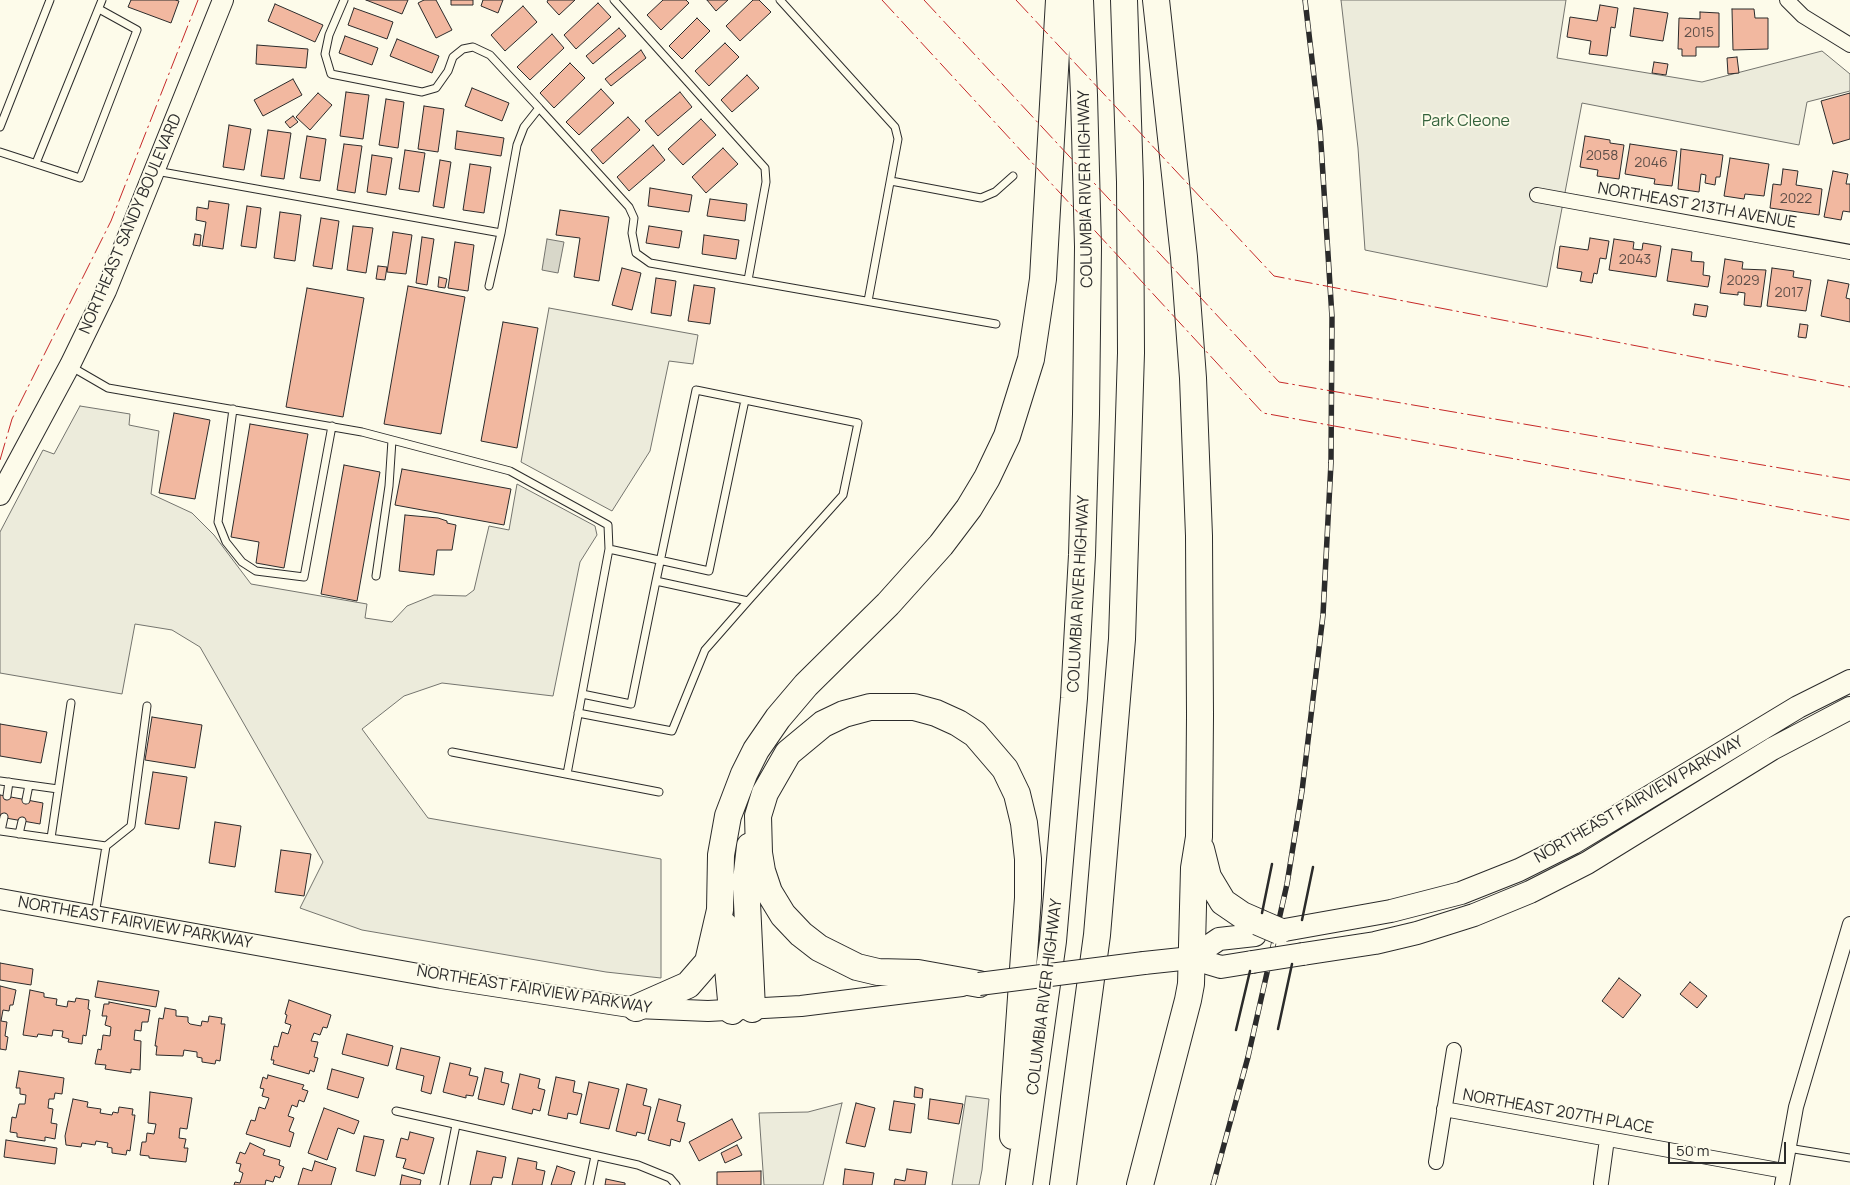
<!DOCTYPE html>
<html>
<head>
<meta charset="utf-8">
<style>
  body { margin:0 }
  #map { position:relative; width:1850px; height:1185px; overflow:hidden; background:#fdfbea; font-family:Manrope,sans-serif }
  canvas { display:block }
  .scale { position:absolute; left:1668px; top:1142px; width:118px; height:22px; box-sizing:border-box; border:2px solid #2b2b2b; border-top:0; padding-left:6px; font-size:15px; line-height:18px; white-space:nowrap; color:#2b2b2b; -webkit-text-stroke:4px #fdfbea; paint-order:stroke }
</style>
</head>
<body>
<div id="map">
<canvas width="1850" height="1185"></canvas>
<div class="scale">50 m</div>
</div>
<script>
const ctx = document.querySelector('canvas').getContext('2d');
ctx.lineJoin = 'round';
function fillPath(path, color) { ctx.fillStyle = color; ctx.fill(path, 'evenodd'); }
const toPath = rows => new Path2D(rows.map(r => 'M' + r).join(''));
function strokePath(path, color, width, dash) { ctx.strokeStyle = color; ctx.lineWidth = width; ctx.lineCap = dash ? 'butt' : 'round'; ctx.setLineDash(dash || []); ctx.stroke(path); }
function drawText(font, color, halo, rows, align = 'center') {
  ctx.font = font + ' Manrope,sans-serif'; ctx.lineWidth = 4; ctx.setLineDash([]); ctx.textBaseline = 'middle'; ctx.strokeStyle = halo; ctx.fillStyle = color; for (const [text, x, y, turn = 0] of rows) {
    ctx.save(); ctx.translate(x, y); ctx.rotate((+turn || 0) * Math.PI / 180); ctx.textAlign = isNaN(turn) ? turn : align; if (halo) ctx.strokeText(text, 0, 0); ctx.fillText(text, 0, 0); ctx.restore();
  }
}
const green = toPath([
  [1341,0,1566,0,1557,58,1702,82,1822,51,1850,74,1850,91,1807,102,1799,145,1582,103,1547,287,1365,250,1358,148,1341,0],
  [549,308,698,335,693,364,669,361,650,451,612,511,521,462,549,308],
  [80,406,130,414,129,425,159,431,151,494,192,513,214,535,251,584,367,604,365,618,392,622,407,606,434,595,466,596,474,590,489,526,509,530,517,484,595,526,597,535,580,562,553,696,442,683,404,696,362,729,428,818,661,859,661,978,606,972,362,930,300,908,323,862,200,647,172,630,135,624,122,694,0,673,0,532,43,450,54,454,80,406],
  [966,1096,989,1099,982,1170,979,1185,952,1185,966,1096],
  [842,1103,823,1185,764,1185,759,1113,808,1112,842,1103]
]);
const water = toPath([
  [547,239,564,242,558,273,542,270,547,239]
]);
const building = toPath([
  [131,0,175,0,179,1,171,23,128,7,131,0],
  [366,0,408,0,402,14,366,0],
  [424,0,436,0,452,30,436,38,418,3,424,0],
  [451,0,473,0,473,5,451,5,451,0],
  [483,0,503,0,498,13,481,6,483,0],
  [548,0,575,0,559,15,547,2,548,0],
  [663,0,686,0,689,3,661,30,647,15,663,0],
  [707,0,728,0,716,11,707,0],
  [753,0,759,0,771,12,740,41,726,26,753,0],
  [598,3,611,17,576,49,564,35,598,3],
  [275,4,323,25,315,42,268,21,275,4],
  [1600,5,1618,8,1615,28,1611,27,1607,56,1589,54,1591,41,1567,37,1570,17,1597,21,1600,5],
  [523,6,537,22,505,51,491,35,523,6],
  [354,8,393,22,387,39,348,25,354,8],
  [1634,8,1668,13,1663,41,1630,36,1634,8],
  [1732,9,1754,9,1755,18,1768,18,1768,49,1733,50,1732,9],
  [1700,12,1719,13,1719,47,1696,47,1696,56,1682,56,1682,49,1678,49,1679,18,1700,19,1700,12],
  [697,18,710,31,682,59,669,46,697,18],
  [619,28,626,36,593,64,586,56,619,28],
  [552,34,564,48,530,80,517,67,552,34],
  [345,36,378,48,372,65,339,53,345,36],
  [397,39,439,56,432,73,390,56,397,39],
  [725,43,739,57,709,86,695,71,725,43],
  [257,45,308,49,306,68,256,64,257,45],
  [641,50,646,58,611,86,605,79,641,50],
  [1737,57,1739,73,1728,74,1727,58,1737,57],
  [1654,62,1668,64,1666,75,1652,73,1654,62],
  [570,63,585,78,554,108,540,93,570,63],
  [747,75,759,88,732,112,721,100,747,75],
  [293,79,302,95,263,116,254,100,293,79],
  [472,88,509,103,502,121,465,106,472,88],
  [601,89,614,103,579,135,566,122,601,89],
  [346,92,369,95,363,139,340,136,346,92],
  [680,92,692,107,658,136,645,121,680,92],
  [318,93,332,105,310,130,296,117,318,93],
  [1850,93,1850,139,1833,144,1821,101,1850,93],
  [386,99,404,102,398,148,379,145,386,99],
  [424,106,444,109,438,152,418,149,424,106],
  [293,116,298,122,290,128,285,122,293,116],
  [628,117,640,130,603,164,591,150,628,117],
  [701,119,716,135,683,165,668,149,701,119],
  [229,125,251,129,244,170,223,167,229,125],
  [268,130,291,133,284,179,261,176,268,130],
  [457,131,504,138,501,156,455,149,457,131],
  [307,136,326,139,320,181,300,178,307,136],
  [1585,136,1610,140,1610,143,1624,145,1619,179,1597,176,1598,170,1580,167,1585,136],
  [344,144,362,146,355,193,337,190,344,144],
  [1630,144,1677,151,1672,186,1654,184,1655,179,1625,174,1630,144],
  [653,145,665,160,629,191,617,177,653,145],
  [723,148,738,164,706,193,692,177,723,148],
  [1681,149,1723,155,1720,177,1716,177,1715,185,1705,183,1706,175,1701,174,1699,192,1678,189,1681,149],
  [405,150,425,153,419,192,399,189,405,150],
  [372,155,392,158,386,195,367,192,372,155],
  [1730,158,1769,164,1764,196,1745,194,1744,199,1724,196,1730,158],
  [440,160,451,162,444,208,433,206,440,160],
  [470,164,491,167,484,213,463,210,470,164],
  [1783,169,1798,171,1796,185,1822,189,1819,215,1770,208,1773,184,1781,185,1783,169],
  [1833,171,1848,174,1846,184,1850,184,1850,212,1843,211,1841,220,1824,217,1833,171],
  [650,188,692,195,689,212,648,206,650,188],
  [710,199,747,204,745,221,707,216,710,199],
  [209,201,229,204,223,249,202,246,206,222,196,220,197,207,208,209,209,201],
  [247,206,261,208,256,248,241,246,247,206],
  [560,210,609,217,599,281,574,277,580,238,556,235,560,210],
  [280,212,301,215,295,261,274,258,280,212],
  [321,218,339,221,332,269,313,266,321,218],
  [353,226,373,228,366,273,347,270,353,226],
  [649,226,682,231,679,248,646,243,649,226],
  [393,232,412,235,406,274,387,272,393,232],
  [195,234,201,235,200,246,193,245,195,234],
  [704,235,739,240,736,259,702,254,704,235],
  [422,237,434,239,427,285,416,283,422,237],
  [1590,238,1609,241,1606,259,1600,258,1597,274,1594,273,1592,283,1580,281,1582,272,1557,268,1560,246,1588,250,1590,238],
  [1614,239,1634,242,1633,249,1642,250,1643,243,1661,246,1656,277,1609,270,1614,239],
  [455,242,474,245,468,291,448,288,455,242],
  [1672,249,1692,252,1691,261,1704,262,1703,275,1710,276,1708,287,1667,281,1672,249],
  [1725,259,1743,262,1742,269,1766,270,1761,307,1744,305,1745,293,1738,292,1738,295,1720,293,1725,259],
  [378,266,387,267,385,280,376,279,378,266],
  [622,268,641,273,632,310,612,305,622,268],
  [1772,268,1794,271,1793,277,1811,280,1806,311,1767,306,1772,268],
  [439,277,447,279,445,288,438,287,439,277],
  [656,278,676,281,671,316,651,313,656,278],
  [1828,280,1849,284,1846,298,1850,299,1850,322,1821,316,1828,280],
  [694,285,715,288,710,324,688,321,694,285],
  [408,286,465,297,441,434,384,424,408,286],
  [307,288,364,298,343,417,286,407,307,288],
  [1695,304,1708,306,1706,317,1693,315,1695,304],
  [503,322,538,328,517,448,481,441,503,322],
  [1800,324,1808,325,1806,338,1798,337,1800,324],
  [174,413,210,420,195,499,159,493,174,413],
  [250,424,308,434,284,568,256,563,259,542,231,537,250,424],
  [344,465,380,472,357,601,321,594,344,465],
  [402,469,511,489,504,525,395,505,402,469],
  [405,515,438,518,447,521,447,523,456,525,452,550,437,550,434,575,399,571,405,515],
  [152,717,202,725,195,768,145,760,152,717],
  [0,724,47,732,41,763,0,756,0,724],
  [153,772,187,777,179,829,145,824,153,772],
  [0,795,43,803,40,824,0,817,0,795],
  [215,822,241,826,235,867,209,863,215,822],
  [281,850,311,854,304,896,275,892,281,850],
  [0,963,33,969,31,985,0,980,0,963],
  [1619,978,1641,995,1623,1018,1602,1001,1619,978],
  [98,981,159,991,156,1007,95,997,98,981],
  [1690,982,1707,996,1697,1008,1680,994,1690,982],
  [0,986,16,990,13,1005,10,1005,9,1011,3,1010,1,1021,7,1022,5,1036,8,1037,6,1050,0,1049,0,986],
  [30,990,44,993,44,997,57,999,56,1005,67,1007,68,1001,75,1002,76,998,89,1000,88,1009,90,1010,86,1036,83,1035,82,1044,68,1042,69,1039,62,1037,63,1031,53,1030,52,1036,38,1034,37,1037,23,1035,30,990],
  [289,1000,331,1015,327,1028,323,1027,320,1035,314,1033,311,1041,318,1042,314,1057,318,1058,314,1072,310,1070,309,1074,273,1064,274,1060,271,1060,274,1046,278,1047,282,1032,288,1034,291,1025,285,1023,287,1015,285,1014,289,1000],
  [109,1002,150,1010,148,1022,142,1022,141,1031,135,1030,134,1040,141,1041,140,1070,131,1069,131,1073,105,1069,106,1065,95,1064,98,1049,101,1050,103,1035,110,1036,111,1027,105,1025,107,1016,102,1016,104,1004,109,1004,109,1002],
  [165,1008,176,1010,176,1016,188,1017,188,1022,190,1024,201,1026,202,1021,208,1022,209,1016,222,1018,221,1024,225,1024,220,1061,216,1060,215,1064,202,1062,202,1058,197,1057,197,1052,184,1050,183,1056,156,1055,157,1046,155,1046,159,1018,163,1019,165,1008],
  [347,1034,393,1046,388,1066,342,1054,347,1034],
  [401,1048,440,1057,431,1094,421,1091,424,1076,396,1069,401,1048],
  [450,1063,471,1068,469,1075,478,1077,473,1096,466,1095,466,1098,443,1092,450,1063],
  [485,1068,503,1072,501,1082,509,1084,504,1105,478,1099,485,1068],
  [332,1069,364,1078,358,1098,327,1089,332,1069],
  [19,1071,64,1078,62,1094,55,1093,54,1099,49,1099,48,1108,53,1109,51,1123,57,1124,55,1139,45,1137,45,1141,17,1137,17,1133,10,1132,12,1117,16,1118,19,1104,25,1104,26,1095,20,1094,20,1088,16,1088,19,1071],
  [520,1074,540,1079,538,1088,545,1090,540,1111,533,1109,532,1114,512,1109,520,1074],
  [268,1075,304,1085,302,1089,308,1091,304,1102,299,1100,297,1107,292,1105,288,1116,294,1118,289,1131,294,1133,290,1147,246,1134,251,1120,255,1121,259,1107,265,1109,269,1098,262,1096,264,1089,260,1088,263,1077,267,1079,268,1075],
  [556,1077,575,1081,573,1092,582,1094,577,1115,568,1113,567,1119,548,1115,556,1077],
  [589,1082,619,1089,609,1129,580,1123,589,1082],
  [627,1084,647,1089,643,1105,651,1107,645,1134,637,1132,636,1136,616,1131,627,1084],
  [915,1087,923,1089,922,1098,914,1097,915,1087],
  [150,1092,192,1098,187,1129,180,1128,179,1138,186,1139,184,1148,188,1148,186,1162,149,1158,149,1156,140,1155,142,1142,146,1142,147,1133,154,1134,156,1124,148,1123,150,1092],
  [73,1099,88,1102,87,1107,101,1109,100,1113,112,1115,113,1112,118,1113,119,1107,133,1109,132,1115,135,1115,130,1151,127,1150,126,1155,112,1153,112,1148,107,1147,108,1143,96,1141,95,1145,82,1143,81,1147,66,1145,65,1136,73,1099],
  [659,1099,681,1105,677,1121,685,1123,680,1142,671,1139,670,1146,648,1140,659,1099],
  [930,1099,963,1104,959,1124,928,1119,930,1099],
  [894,1101,915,1104,911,1133,889,1130,894,1101],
  [856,1103,875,1108,865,1147,846,1143,856,1103],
  [324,1108,359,1121,354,1134,338,1128,327,1160,308,1153,324,1108],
  [732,1119,742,1138,699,1161,689,1142,732,1119],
  [410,1132,434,1138,424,1174,403,1168,406,1159,396,1157,401,1138,408,1140,410,1132],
  [364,1136,384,1140,375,1176,356,1171,364,1136],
  [6,1140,57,1148,55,1164,4,1157,6,1140],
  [250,1143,265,1150,263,1155,280,1160,279,1165,284,1167,280,1178,275,1176,273,1182,266,1180,265,1185,234,1185,235,1182,240,1183,243,1173,239,1171,241,1164,236,1163,240,1152,245,1154,250,1143],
  [737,1145,742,1155,725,1163,721,1153,737,1145],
  [477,1151,506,1157,502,1178,493,1177,491,1185,470,1185,477,1151],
  [518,1158,537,1162,536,1169,545,1171,542,1185,512,1185,518,1158],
  [315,1161,336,1168,331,1185,298,1185,303,1168,312,1171,315,1161],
  [557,1166,575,1172,571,1185,551,1185,557,1166],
  [845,1169,874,1173,872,1185,843,1185,845,1169],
  [907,1169,927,1172,925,1185,894,1185,895,1179,905,1181,907,1169],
  [761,1171,761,1185,717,1185,717,1172,761,1171],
  [402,1175,421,1180,420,1185,400,1185,402,1175],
  [606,1179,625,1183,625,1185,605,1185,606,1179]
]);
const lane = toPath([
  [614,0,765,168,766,182,748,280],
  [780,0,895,127,898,139,868,301],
  [539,108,629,207,634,218,632,233,636,253,650,263,996,324],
  [0,127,50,0],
  [0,152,80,178,137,30,99,9],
  [36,163,102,0],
  [156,171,501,233,517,145,524,127,539,108,490,55,473,47,463,49,453,57,448,71,436,88,422,92,331,74,325,54,329,35,344,0],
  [891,181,981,198,995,192,1013,176],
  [489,286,501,233],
  [70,366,108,388,362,432,510,471,608,525,609,549,709,571,745,400],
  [696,390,858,423,843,495,748,601,656,581,696,390],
  [233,409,218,522,226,542,242,562,256,571,304,577,332,426],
  [376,576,389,486,392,440],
  [582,694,631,704,656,581],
  [578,713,672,731,705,650,748,601],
  [452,752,659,792],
  [567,774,609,549],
  [0,781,58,789],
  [7,796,9,782],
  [26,800,29,785],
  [0,831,106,846],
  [1,831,4,817],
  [19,834,22,821],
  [51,838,71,703],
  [95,915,106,846,131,826,147,706],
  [396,1111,638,1165,670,1178,676,1185],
  [1788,1148,1850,1158],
  [444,1185,456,1125],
  [589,1185,595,1156]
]);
const street = toPath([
  [1787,0,1803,16,1850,45],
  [1537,195,1850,252],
  [1444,1109,1784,1171],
  [1436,1162,1454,1050],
  [1601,1183,1607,1139],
  [1782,1185,1796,1107,1850,924]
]);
const secondary = toPath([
  [0,495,70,365,106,291,223,0],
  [0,899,441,978,636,1008,708,1011,801,1006,962,986]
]);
const primary = toPath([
  [1279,931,1391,911,1461,893,1519,870,1573,843,1798,707,1850,681],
  [1303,954,1375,943,1417,933,1474,915,1530,892,1587,863,1772,749,1850,708],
  [1191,958,1219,939,1255,935],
  [1144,963,1191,958,1221,967,1252,962]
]);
const highway = toPath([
  [750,846,746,881,752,1009],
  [1201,849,1208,877,1223,902,1242,915,1258,922],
  [724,925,732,1011],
  [979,984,918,973,878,972,857,967,819,948,801,934,783,915,769,892,762,871,759,853,758,816,765,793,788,753,823,724,844,714,870,707,914,707,936,713,958,723,975,734,1005,769,1017,794,1024,823,1028,859,1028,898,1014,1097,1013,1136],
  [636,1008,688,985,708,962,720,910,721,855,728,816,744,774,756,750,778,718,806,685,888,604,941,545,969,508,987,478,1007,436,1031,359,1043,279,1059,0],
  [1019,1185,1053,941,1074,698,1082,555,1086,414,1088,247,1084,95,1080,0],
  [1063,1185,1097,935,1122,639,1131,353,1130,182,1124,0],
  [1140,1185,1188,1000,1191,984,1194,868,1199,837,1200,716,1199,536,1193,378,1184,257,1156,0]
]);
const rail = toPath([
  [1213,1185,1248,1057,1287,884,1302,791,1323,615,1331,463,1332,317,1320,128,1305,0]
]);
const primaryBridge = toPath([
  [1252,962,1303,954],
  [979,984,1144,963]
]);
const highwayBridge = toPath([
  [1258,922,1279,931]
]);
const wall = toPath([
  [1262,913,1272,864],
  [1302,920,1313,867],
  [1278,1029,1292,964],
  [1236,1030,1250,971]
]);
const power = toPath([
  [882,0,1263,413,1850,520],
  [924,0,1279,382,1850,480],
  [1016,0,1274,276,1850,387],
  [0,460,12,419,111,221,198,0]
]);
const numberNames = [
  ["2015",1699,33],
  ["2058",1602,156],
  ["2046",1651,163],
  ["2022",1796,199],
  ["2043",1635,260],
  ["2029",1743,281],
  ["2017",1789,293]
];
const parkNames = [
  ["Park Cleone",1466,122]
];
const streetNames = [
  ["COLUMBIA RIVER HIGHWAY",1086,189,-91],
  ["NORTHEAST 213TH AVENUE",1697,206,10],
  ["NORTHEAST SANDY BOULEVARD",131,224,-67],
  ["COLUMBIA RIVER HIGHWAY",1079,594,-87],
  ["NORTHEAST FAIRVIEW PARKWAY",1639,800,-30],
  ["NORTHEAST FAIRVIEW PARKWAY",135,923,10],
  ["NORTHEAST FAIRVIEW PARKWAY",534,990,9],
  ["COLUMBIA RIVER HIGHWAY",1045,997,-83],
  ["NORTHEAST 207TH PLACE",1558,1112,10]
];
fillPath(green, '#ecebdb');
strokePath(green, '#74746e', 1);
fillPath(water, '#d8d7c9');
strokePath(water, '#74746e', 1);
fillPath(building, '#f2b8a0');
strokePath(building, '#2b2b2b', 1);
strokePath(lane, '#2b2b2b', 9);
strokePath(street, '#2b2b2b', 16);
strokePath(secondary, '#2b2b2b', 22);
strokePath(primary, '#2b2b2b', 24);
strokePath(highway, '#2b2b2b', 28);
strokePath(lane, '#fdfbea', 7);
strokePath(street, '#fdfbea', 14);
strokePath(secondary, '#fdfbea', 20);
strokePath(primary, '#fdfbea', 22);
strokePath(highway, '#fdfbea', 26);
strokePath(rail, '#2b2b2b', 5.5);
strokePath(rail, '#fdfbea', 4, [11]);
strokePath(primaryBridge, '#2b2b2b', 24, []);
strokePath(highwayBridge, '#2b2b2b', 28, []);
strokePath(primaryBridge, '#fdfbea', 22);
strokePath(highwayBridge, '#fdfbea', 26);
strokePath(wall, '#2b2b2b', 2.5);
strokePath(power, '#c62828', 1, [18, 4, 2.5, 4]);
drawText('14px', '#5d4e48', null, numberNames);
drawText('16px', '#34623c', '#fdfbea', parkNames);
drawText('16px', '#2b2b2b', '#fdfbea', streetNames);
</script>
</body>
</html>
